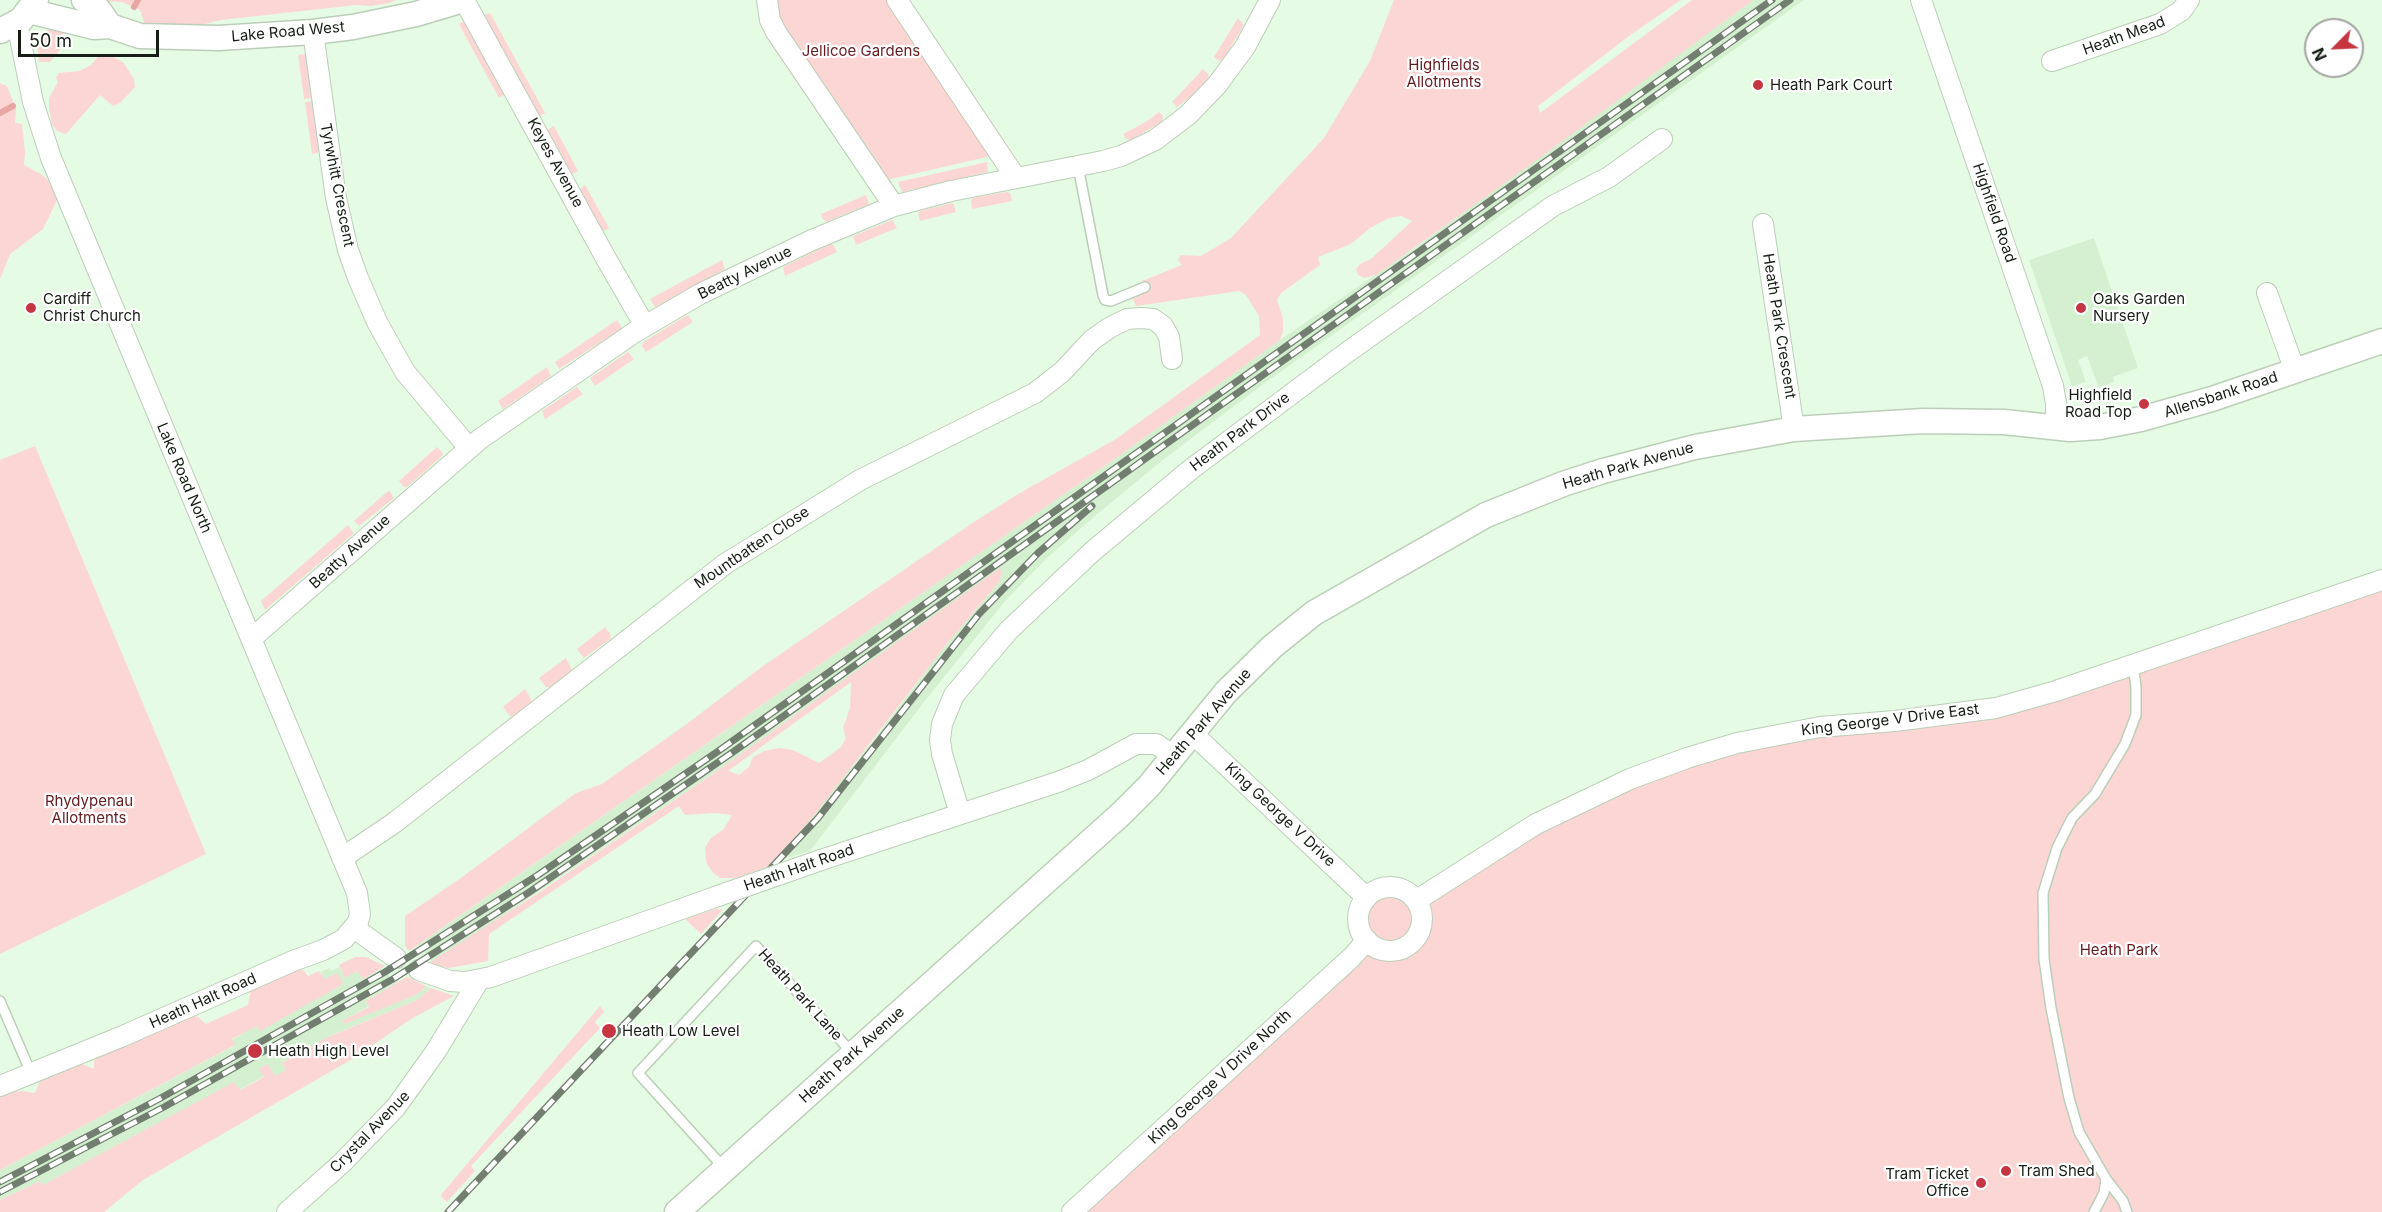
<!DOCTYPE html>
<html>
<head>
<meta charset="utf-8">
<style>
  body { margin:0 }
  #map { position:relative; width:2382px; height:1212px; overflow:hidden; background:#e6fbe3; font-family:Inter,sans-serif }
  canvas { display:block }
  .north { position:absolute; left:2304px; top:18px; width:60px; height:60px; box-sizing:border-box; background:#fff; border:2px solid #a2a5a2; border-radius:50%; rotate:246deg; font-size:16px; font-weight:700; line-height:24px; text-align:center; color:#171e16 }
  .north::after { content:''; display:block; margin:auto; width:21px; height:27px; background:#c53542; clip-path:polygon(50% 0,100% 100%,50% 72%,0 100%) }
  .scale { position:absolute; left:18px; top:30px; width:141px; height:27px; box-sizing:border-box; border:3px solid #171e16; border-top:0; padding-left:8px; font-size:18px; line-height:21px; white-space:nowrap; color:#171e16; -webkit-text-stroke:4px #fff; paint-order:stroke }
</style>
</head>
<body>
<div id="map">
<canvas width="2382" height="1212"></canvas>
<div class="north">N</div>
<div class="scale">50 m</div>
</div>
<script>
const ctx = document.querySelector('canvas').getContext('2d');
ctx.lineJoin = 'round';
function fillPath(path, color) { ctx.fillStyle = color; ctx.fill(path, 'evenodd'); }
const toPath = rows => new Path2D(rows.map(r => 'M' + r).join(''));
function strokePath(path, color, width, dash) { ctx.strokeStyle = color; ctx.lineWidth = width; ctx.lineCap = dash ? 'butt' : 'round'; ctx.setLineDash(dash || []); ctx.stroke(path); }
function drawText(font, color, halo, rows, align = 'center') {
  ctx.font = font + ' Inter,sans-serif'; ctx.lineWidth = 4.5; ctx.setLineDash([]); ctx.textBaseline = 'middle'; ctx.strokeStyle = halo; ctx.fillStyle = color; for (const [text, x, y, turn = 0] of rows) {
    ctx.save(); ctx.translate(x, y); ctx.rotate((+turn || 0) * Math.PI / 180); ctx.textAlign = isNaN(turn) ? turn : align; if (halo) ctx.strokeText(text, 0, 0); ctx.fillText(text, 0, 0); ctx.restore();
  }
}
const built = toPath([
  [1753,0,1804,0,1262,385,1164,459,1096,515,1046,559,1006,600,924,702,810,851,775,861,873,741,945,646,999,582,1002,574,1000,569,727,764,483,929,432,961,418,945,1123,453,1280,340,1419,245],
  [2094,238,2138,368,2113,377,2114,382,2099,388,2087,356,2078,360,2086,382,2072,386,2029,260],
  [339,967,345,977,358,971,363,979,381,969,398,983,366,1001,369,1006,343,1021,406,999,419,993,426,986,431,988,417,1000,332,1035,282,1063,286,1070,275,1077,267,1064,264,1076,239,1090,234,1083,43,1185,40,1181,0,1200,0,1170,234,1046,232,1040,257,1025,260,1030,324,979,321,972,329,968,331,971]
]);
const green = toPath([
  [77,0,396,0,389,3,371,6,356,5,221,20,169,33,146,28,140,10,122,2],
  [775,0,888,0,991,156,887,180,779,19],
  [1394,0,1681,0,1629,36,1538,106,1540,113,1692,0,1753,0,1534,162,1376,275,1364,278,1358,275,1356,269,1360,264,1371,259,1412,221,1401,216,1389,218,1370,228,1351,244,1318,257,1320,265,1281,293,1277,300,1283,319,1283,331,1280,340,1123,453,409,951,405,946,405,916,458,880,576,793,602,784,684,726,763,666,974,522,1018,494,1116,439,1260,335,1259,316,1246,295,1239,291,1136,306,1133,299,1146,291,1142,281,1182,265,1178,260,1181,255,1201,256,1231,238,1324,138,1370,61],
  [490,13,545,113,540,116,537,115,482,16],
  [1238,18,1244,25,1224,58,1219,61,1214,57],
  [466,21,507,93,499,98,460,26,460,23],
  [55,28,64,30,60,50,50,62,39,62,37,45,40,36,49,29],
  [308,54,313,98,304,99,298,55],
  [99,56,111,56,123,62,134,79,135,87,120,103,113,106,100,95,66,134,57,131,52,124,49,109,49,98,58,82,56,78,59,73,79,71,90,66],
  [1203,69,1209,75,1208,79,1193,95,1177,107,1172,102],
  [0,83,7,86,16,109,15,123,22,124,25,152,24,165,44,176,53,186,57,200,43,229,10,254,0,279],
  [314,101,320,152,312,154,305,102],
  [1159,112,1163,116,1162,122,1130,140,1126,139,1123,134,1146,122],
  [554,126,578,171,572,174,569,174,547,133,547,130],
  [987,162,988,172,902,192,898,182],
  [585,185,609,228,604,231,600,230,578,191],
  [1007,192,1010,193,1012,201,972,209,971,200,973,198],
  [866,195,869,204,826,222,822,218,821,214],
  [953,203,956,212,920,221,918,213,920,211],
  [892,220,897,228,856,245,853,236],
  [830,244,833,245,837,252,785,276,783,267],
  [722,260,725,269,655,307,650,299],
  [686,316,689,316,693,322,646,352,642,346,643,342],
  [617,320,622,328,559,369,555,362],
  [628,352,634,359,595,386,590,378],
  [547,367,551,376,503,409,498,401],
  [577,387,583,394,545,419,542,411],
  [35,446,206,854,0,954,0,460],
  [437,447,443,453,442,456,407,487,404,487,399,481],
  [389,490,394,498,359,526,354,521],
  [348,525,354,533,265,610,261,601],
  [1000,568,1002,574,999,582,945,646,812,818,769,866,736,878,720,878,713,873,706,862,705,847,711,838,724,829,732,815,715,813,685,815,679,806,489,934,488,961,449,968,427,964,543,890,727,764],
  [851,682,850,708,843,728,846,738,841,747,819,763,793,750,779,748,764,751,753,757,749,767,739,775,728,771],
  [2382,586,2382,1212,1074,1212,1362,956,1367,954,1388,960,1391,954,1405,950,1411,953,1422,946,1430,928,1431,902,1494,855,1629,786,1763,743,1939,722],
  [605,627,611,635,610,639,584,658,577,649],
  [566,658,572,670,550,687,546,687,539,678],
  [525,689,532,701,512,717,510,716,503,707],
  '1364 919a26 26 0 1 1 52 0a26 26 0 1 1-52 0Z',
  [718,908,719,910,723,909,701,934,685,919],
  [355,957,366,957,385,966,363,979,357,971,345,978,339,965],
  [297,967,304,971,308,976,319,971,325,979,337,973,343,984,260,1031,257,1026,232,1039,235,1045,0,1170,0,1093,22,1091,35,1093,44,1071,69,1062,82,1064,94,1069,94,1062,97,1054,188,1015,198,1017,206,1024,248,1005,251,989,266,978,277,979,283,971],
  [407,977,426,986,419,993,406,999,344,1024,342,1021,369,1007,366,1001],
  [431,988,454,996,411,1019,354,1058,143,1180,104,1212,0,1212,0,1200,40,1181,43,1185,234,1082,240,1090,264,1077,259,1069,267,1064,275,1076,286,1070,282,1063,326,1038,417,1000],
  [600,1006,604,1012,595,1022,600,1028,471,1166,475,1171,447,1202,440,1196]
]);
const stream = toPath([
  [134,7,138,0],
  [0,113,13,106]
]);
const service = toPath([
  [1078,166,1103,295,1105,300,1111,301,1145,287],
  [0,1001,31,1073],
  [725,1169,638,1073,756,946,853,1054],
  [2094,1212,2104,1193,2106,1179],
  [2127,1212,2123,1201,2106,1179,2079,1132,2069,1098,2051,1008,2044,959,2043,893,2057,848,2072,818,2095,794,2125,744,2136,715,2136,687,2133,665]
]);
const minor = toPath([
  [464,0,608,262,645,326],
  [767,0,770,20,776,32,894,206],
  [897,0,1016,178],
  [1921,0,2053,386,2056,403,2056,428],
  [313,32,336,198,348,250,358,278,377,322,405,372,469,448],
  [2052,61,2160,24,2181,11,2189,0],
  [1763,224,1794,429],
  [2267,293,2295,371],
  [251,639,480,439,635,332,700,294,810,241,894,206,951,191,1103,161,1121,156,1155,140,1188,115,1217,85,1245,47,1270,0],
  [1192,733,1366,897],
  [960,814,942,754,940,740,942,724,954,695,1009,630,1093,551,1190,470,1349,351,1553,206,1609,177,1662,139],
  [342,858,394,823,725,564,860,480,1035,393,1062,372,1092,340,1109,328,1127,319,1141,318,1153,319,1163,326,1169,337,1172,359],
  [821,860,1058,782,1088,770,1136,744,1156,744,1174,756],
  '1358 919a32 32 0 1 1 64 0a32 32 0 1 1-64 0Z',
  [1417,900,1536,824,1630,779,1687,758,1737,743,1820,727,1895,721,1996,708,2056,691,2382,580],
  [354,928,396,958],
  [419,970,450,981,465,982,491,977,715,897],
  [0,1086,123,1036,293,961,323,950,344,939,358,922,360,914,357,893,51,158,33,102,17,23],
  [287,1212,342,1163,396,1107,436,1051,479,980],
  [1072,1212,1352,957,1367,940]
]);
const tertiary = toPath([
  [84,0,98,9,110,26],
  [29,11,94,27,110,26,140,36,219,38,313,32,353,27,416,14,463,0],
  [0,31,21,20,36,0],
  [677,1212,1121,814,1149,786,1226,692,1273,646,1314,613,1486,515,1563,484,1603,471,1695,447,1794,429,1923,421,2004,422,2070,429,2100,427,2141,419,2212,399,2382,341]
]);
const rail = toPath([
  [0,1182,159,1099,385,972,538,875,717,752,1772,0],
  [0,1192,164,1107,393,979,528,893,733,752,1790,0],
  [448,1212,818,818,979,614,1038,553,1092,506]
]);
const minorBridge = toPath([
  [715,897,821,860]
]);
const markers = [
  [1758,85,6,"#c53542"],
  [31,308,6,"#c53542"],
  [2081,308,6,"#c53542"],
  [2144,404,6,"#c53542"],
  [609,1031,8,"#c53542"],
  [255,1051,8,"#c53542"],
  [2006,1171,6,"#c53542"],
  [1981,1183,6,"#c53542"]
];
const streetNames = [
  ["Lake Road West",288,32,-5],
  ["Heath Mead",2124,36,-20],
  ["Keyes Avenue",555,163,61],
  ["Tyrwhitt Crescent",337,185,79],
  ["Highfield Road",1994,213,71],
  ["Beatty Avenue",745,273,-26],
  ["Heath Park Crescent",1779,326,81],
  ["Allensbank Road",2221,395,-18],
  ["Heath Park Drive",1240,432,-37],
  ["Heath Park Avenue",1628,466,-16],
  ["Lake Road North",184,478,67],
  ["Mountbatten Close",752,548,-34],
  ["Beatty Avenue",350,552,-42],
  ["King George V Drive East",1890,720,-7],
  ["Heath Park Avenue",1204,722,-49],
  ["King George V Drive",1280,815,43],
  ["Heath Halt Road",799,868,-19],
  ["Heath Park Lane",800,995,48],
  ["Heath Halt Road",203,1001,-24],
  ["Heath Park Avenue",852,1055,-42],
  ["King George V Drive North",1220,1077,-43],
  ["Crystal Avenue",370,1132,-46]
];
const parkNames = [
  ["Jellicoe Gardens",861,51],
  ["Highfields",1444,65],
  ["Allotments",1444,82],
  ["Rhydypenau",89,801],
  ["Allotments",89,818],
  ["Heath Park",2119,950]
];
const poiNames = [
  ["Heath Park Court",1770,85],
  ["Cardiff",43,299],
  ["Christ Church",43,316],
  ["Oaks Garden",2093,299],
  ["Nursery",2093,316],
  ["Highfield",2132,395,"right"],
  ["Road Top",2132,412,"right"],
  ["Heath Low Level",622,1031],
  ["Heath High Level",268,1051],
  ["Tram Shed",2018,1171],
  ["Tram Ticket",1969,1174,"right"],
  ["Office",1969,1191,"right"]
];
fillPath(built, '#d5efd1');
fillPath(green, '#fcd6d4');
strokePath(stream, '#e6a7a5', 6);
strokePath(service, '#bbcfb8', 12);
strokePath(minor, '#bbcfb8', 22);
strokePath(tertiary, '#bbcfb8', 27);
strokePath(service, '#fff', 9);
strokePath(minor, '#fff', 20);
strokePath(tertiary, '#fff', 24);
strokePath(rail, '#727f70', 7);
strokePath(rail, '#fff', 4.5, [14]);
strokePath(minorBridge, '#bbcfb8', 22, []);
strokePath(minorBridge, '#fff', 20);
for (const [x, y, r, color] of markers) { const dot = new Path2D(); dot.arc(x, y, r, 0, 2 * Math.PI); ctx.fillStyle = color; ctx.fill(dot); strokePath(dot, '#fff', 2); }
drawText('15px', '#171e16', '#fff', streetNames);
drawText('15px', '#651c21', '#fff', parkNames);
drawText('15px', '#171e16', '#fff', poiNames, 'left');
</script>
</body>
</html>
